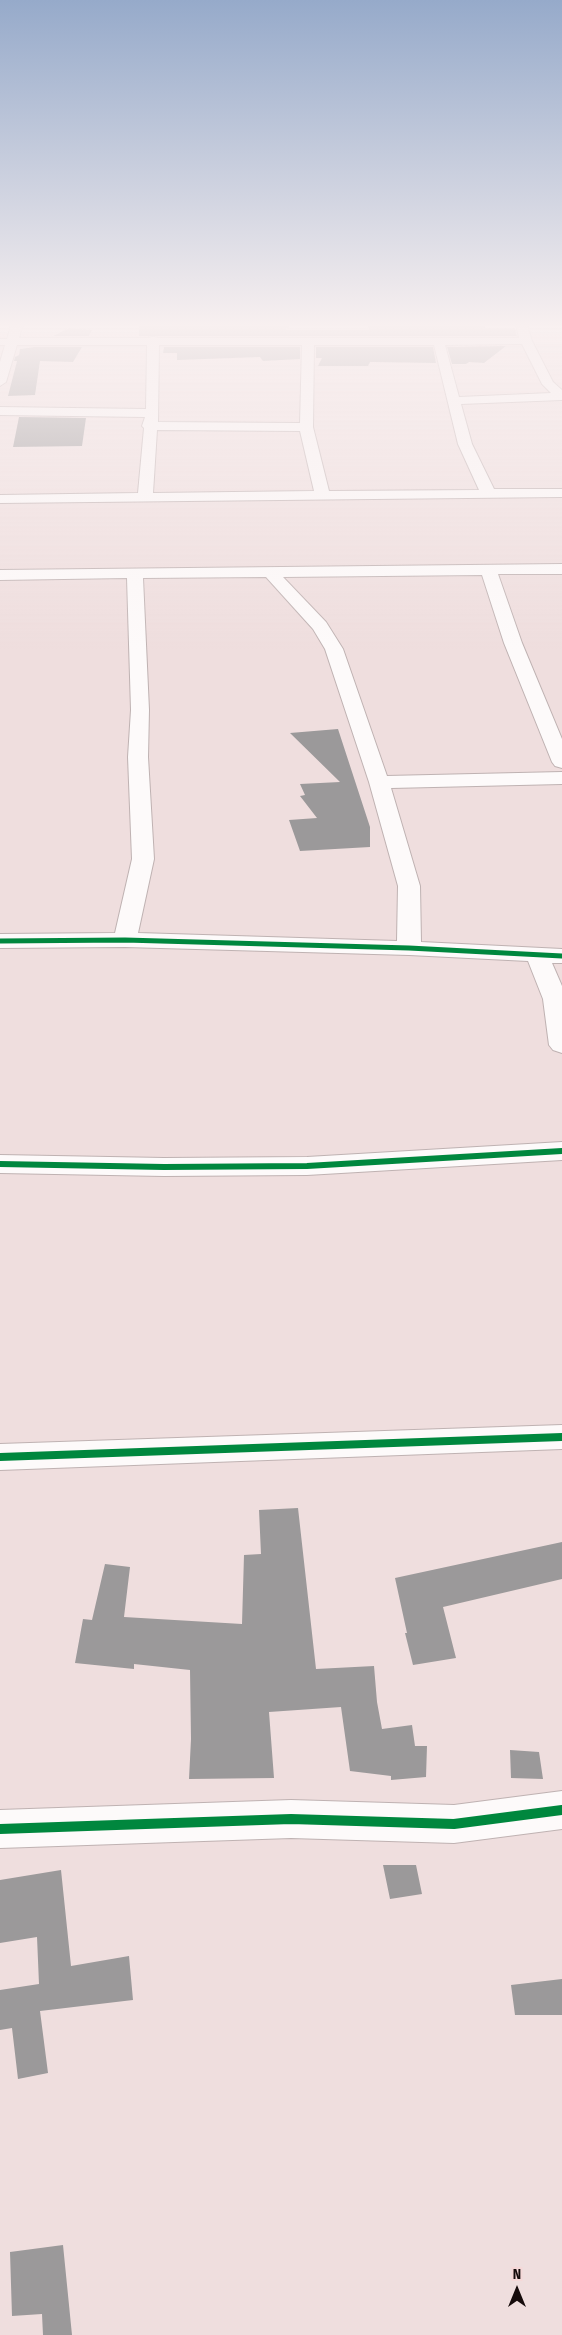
<!DOCTYPE html>
<html>
<head>
<meta charset="utf-8">
<style>
  body { margin:0 }
  #map { position:relative; width:562px; height:2335px; overflow:hidden; background:#efdede; font-family:"Fira Sans Condensed",sans-serif }
  canvas { display:block }
  .north { position:absolute; left:492px; top:2265px; width:50px; height:50px; -webkit-text-stroke:4px #f5d8d8; paint-order:stroke; rotate:0deg; font-size:14px; font-weight:700; line-height:20px; text-align:center; color:#160c0c }
  .north::after { content:''; display:block; margin:auto; width:18px; height:22px; background:#160c0c; clip-path:polygon(50% 0,100% 100%,50% 72%,0 100%) }
</style>
</head>
<body>
<div id="map">
<canvas width="562" height="2335"></canvas>
<div class="north">N</div>
</div>
<script>
const ctx = document.querySelector('canvas').getContext('2d');
ctx.lineJoin = 'round';
function fillPath(path, color) { ctx.fillStyle = color; ctx.fill(path, 'evenodd'); }
const toPath = rows => new Path2D(rows.map(r => 'M' + r).join(''));
function strokePath(path, color, width, dash) { ctx.strokeStyle = color; ctx.lineWidth = width; ctx.lineCap = dash ? 'butt' : 'round'; ctx.setLineDash(dash || []); ctx.stroke(path); }
const building = toPath([
  [139,325,291,325,285,330,369,330,368,325,484,325,485,328,515,328,517,336,139,336],
  [69,328,92,330,89,336,53,336],
  [506,346,484,363,469,362,466,364,452,364,447,347],
  [34,347,82,347,73,362,40,361,35,395,8,396,17,361,14,361,15,357,19,355,20,349],
  [161,347,300,347,300,359,263,361,260,357,177,360,177,353,163,353,164,347],
  [316,347,433,347,436,363,370,362,368,366,318,366,322,358,316,358],
  [19,417,86,418,82,446,13,447],
  [338,729,370,827,370,847,300,851,289,820,317,818,300,796,305,795,300,784,340,782,290,733],
  [298,1508,316,1669,374,1666,377,1702,382,1729,412,1725,415,1746,427,1746,426,1777,391,1780,391,1776,350,1771,341,1707,269,1712,274,1778,189,1779,191,1739,190,1670,134,1664,134,1669,75,1663,83,1619,92,1620,105,1564,130,1567,124,1617,242,1624,244,1555,261,1554,259,1510],
  [562,1542,562,1579,443,1607,456,1658,413,1665,405,1633,407,1633,395,1578],
  [510,1750,539,1752,543,1779,511,1778],
  [383,1865,416,1865,422,1894,390,1899],
  [61,1870,71,1966,129,1956,133,2000,40,2011,48,2073,18,2079,12,2028,0,2030,0,1990,39,1984,37,1937,0,1943,0,1880],
  [562,1979,562,2015,515,2015,511,1985],
  [63,2245,72,2335,43,2335,42,2314,12,2316,10,2252]
]);
const minor = toPath([
  [11,325,23,325,19,338,148,338,153,337,158,338,519,338,516,325,527,325,532,341,553,382,562,390,562,400,461,404,472,444,494,489,562,489,562,497,0,503,0,495,138,493,144,428,142,426,145,417,0,415,0,407,146,409,147,345,17,345,6,382,0,386,0,362,5,345,0,345,0,339,7,339,11,325],
  [522,344,542,384,551,393,459,397,445,345,522,344],
  [159,345,302,345,300,423,158,422,159,345],
  [314,345,434,345,458,444,479,490,329,491,313,427,314,345],
  [157,430,300,431,314,491,153,493,157,430],
  [562,564,562,574,498,574,522,643,562,739,562,768,555,766,552,762,504,643,482,575,283,577,326,622,343,649,387,776,562,772,562,784,391,788,420,886,421,942,562,949,562,963,552,963,562,986,562,1053,553,1050,549,1045,543,999,528,961,409,955,125,947,0,948,0,934,115,933,132,859,128,757,131,710,127,578,0,580,0,570,562,564],
  [266,577,313,629,325,649,369,782,398,886,397,941,138,933,154,859,148,757,149,710,143,578,266,577],
  [562,1142,562,1160,307,1175,164,1176,0,1173,0,1155,164,1158,307,1157,562,1142],
  [562,1425,562,1449,0,1470,0,1444,562,1425],
  [562,1791,562,1829,454,1843,291,1838,0,1848,0,1810,291,1800,454,1805,562,1791]
]);
const cyclewayFar3 = toPath([
  [0,941,125,940,409,948,562,956]
]);
const cyclewayFar2 = toPath([
  [0,1164,164,1167,307,1166,562,1151]
]);
const cyclewayFar1 = toPath([
  [0,1457,562,1437]
]);
const cycleway = toPath([
  [0,1829,291,1819,454,1824,562,1810]
]);
fillPath(building, '#9b999a');
strokePath(minor, '#bfb2b2', 2);
fillPath(minor, '#fdfafa');
strokePath(cyclewayFar3, '#00873e', 5);
strokePath(cyclewayFar2, '#00873e', 6);
strokePath(cyclewayFar1, '#00873e', 8);
strokePath(cycleway, '#00873e', 10);
const sky = ctx.createLinearGradient(0, 0, 0, 651);
sky.addColorStop(0, '#96aaca');
sky.addColorStop(0.5, '#f8f0f0');
sky.addColorStop(1, '#f8f0f000');
ctx.fillStyle = sky;
ctx.fillRect(0, 0, 562, 651);
</script>
</body>
</html>
